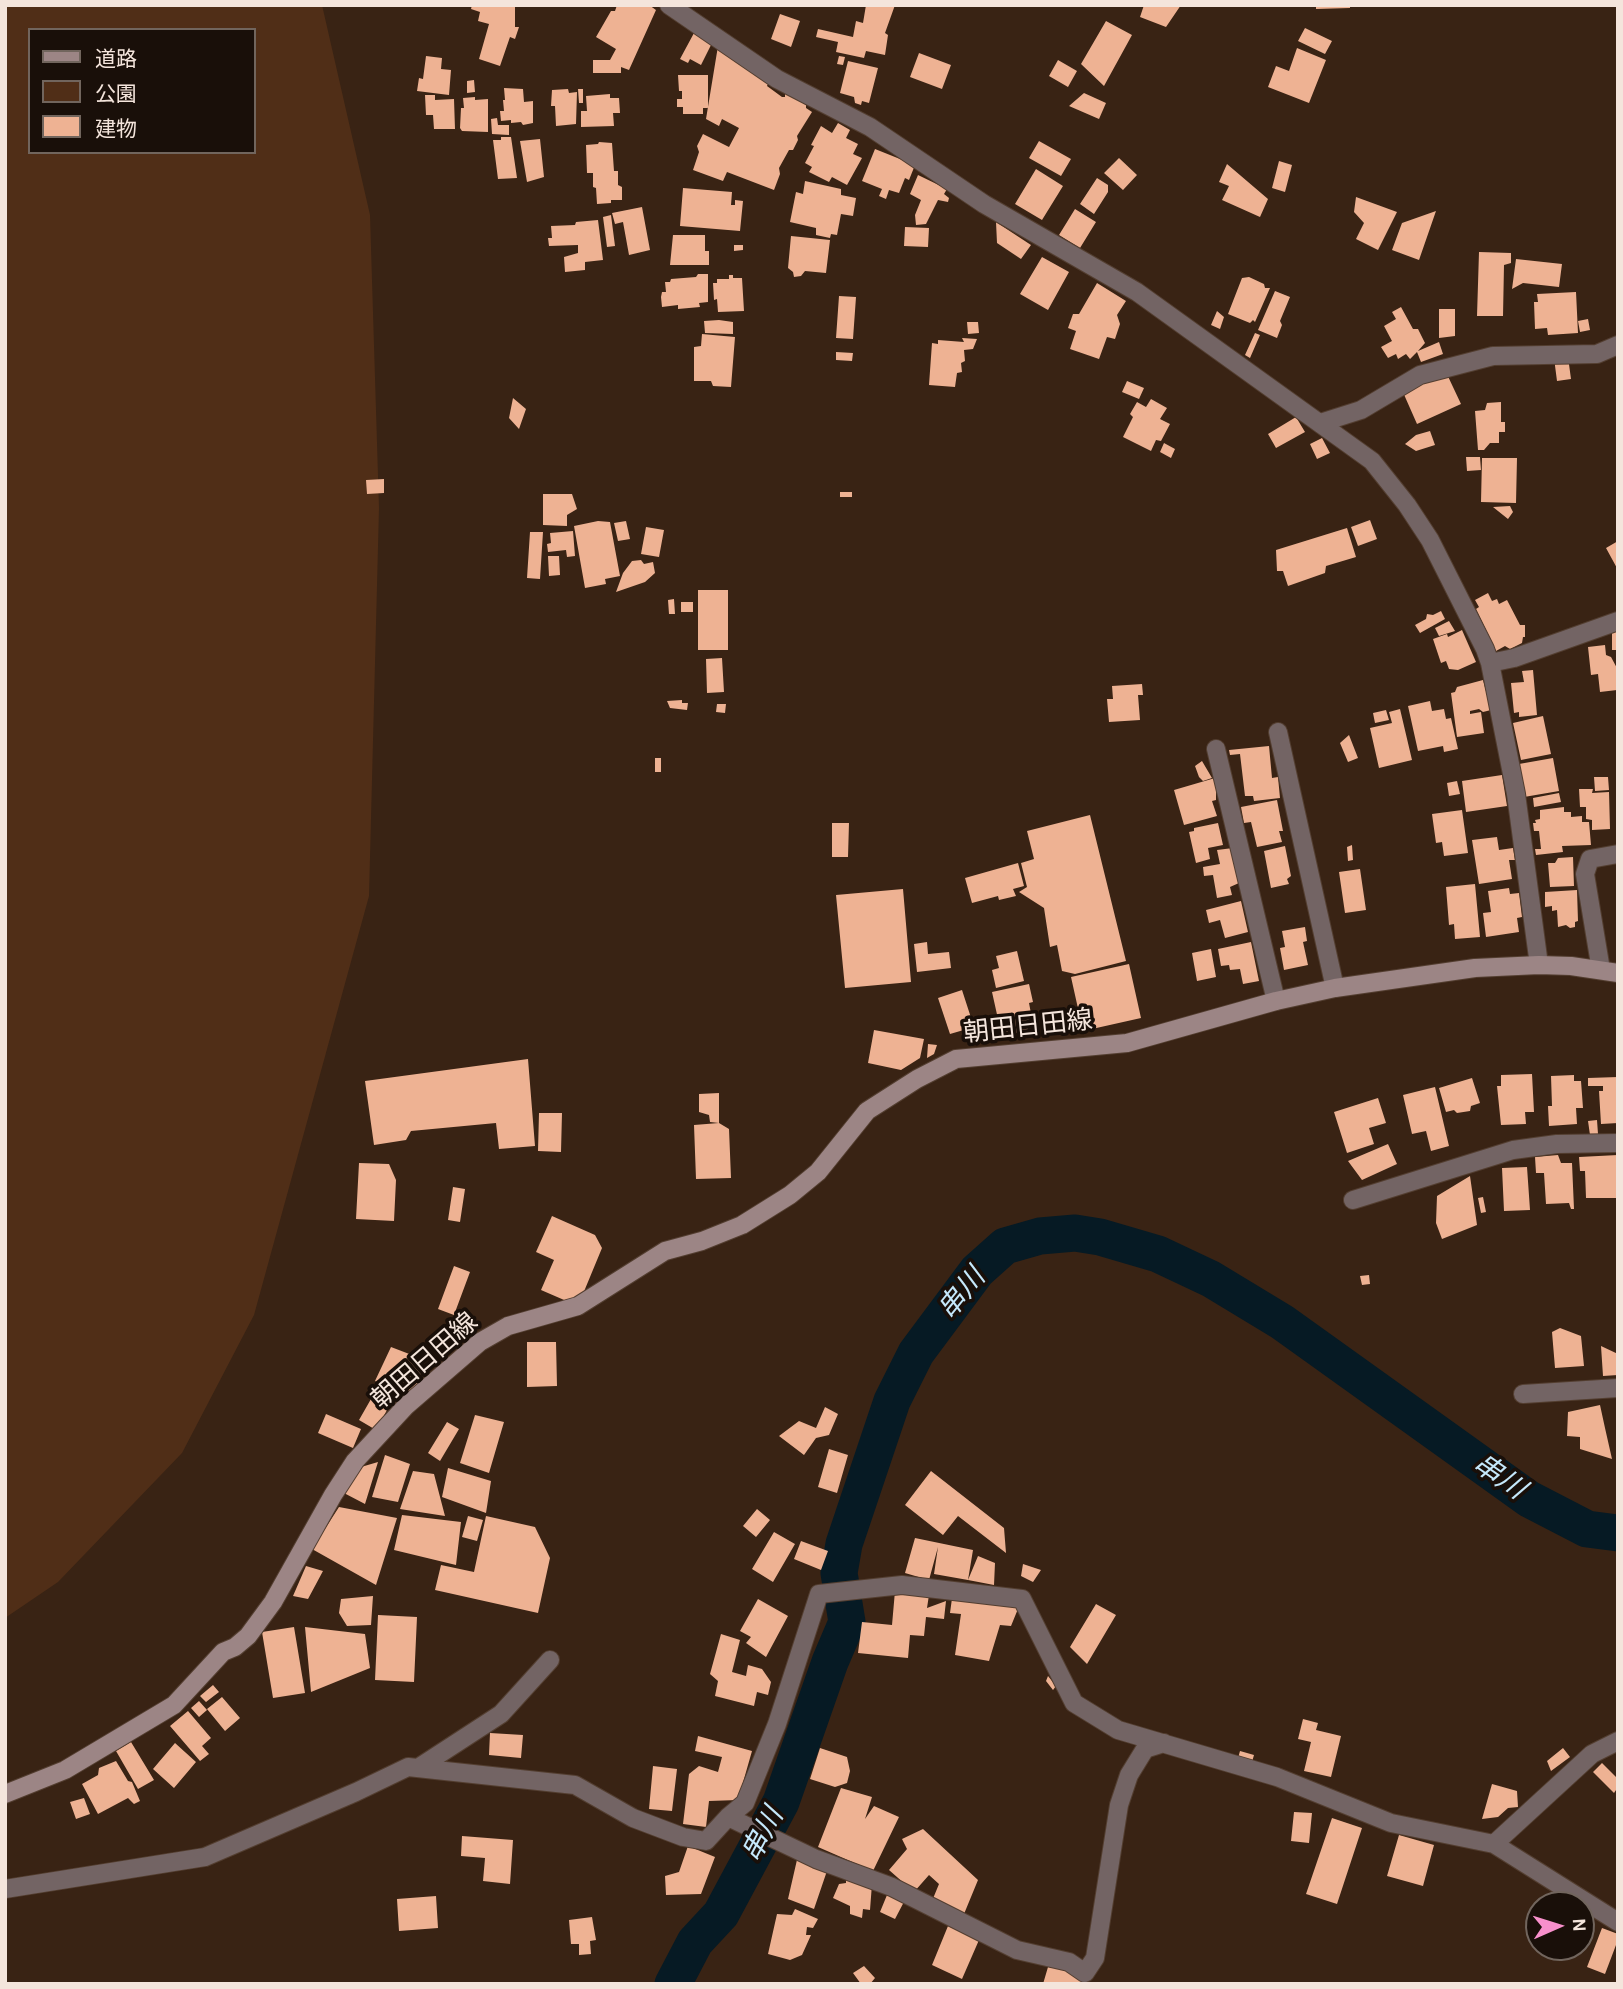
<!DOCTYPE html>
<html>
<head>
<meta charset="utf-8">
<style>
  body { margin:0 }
  #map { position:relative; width:1623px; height:1989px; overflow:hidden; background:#392314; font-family:Karla,"Noto Sans JP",sans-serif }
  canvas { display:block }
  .frame { position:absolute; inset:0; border:7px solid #f4e5dc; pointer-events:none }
  .legend { position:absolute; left:28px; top:28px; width:228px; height:126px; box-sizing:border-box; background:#190f09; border:2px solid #71655d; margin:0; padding:9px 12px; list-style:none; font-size:21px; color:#f4e5dc }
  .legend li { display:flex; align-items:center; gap:14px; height:35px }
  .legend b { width:35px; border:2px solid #71655d }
  .north { position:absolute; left:1525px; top:1891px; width:70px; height:70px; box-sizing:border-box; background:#190f09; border:2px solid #71655d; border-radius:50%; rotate:87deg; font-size:19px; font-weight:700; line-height:28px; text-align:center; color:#f4e5dc }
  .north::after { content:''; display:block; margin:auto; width:24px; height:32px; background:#f890cc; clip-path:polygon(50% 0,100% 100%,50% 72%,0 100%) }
</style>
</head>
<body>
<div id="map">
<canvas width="1623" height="1989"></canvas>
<div class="frame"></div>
<ul class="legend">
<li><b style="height:9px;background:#9c8585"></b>道路</li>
<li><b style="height:19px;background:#502e17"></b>公園</li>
<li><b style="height:19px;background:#eeb293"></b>建物</li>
</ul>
<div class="north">N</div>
</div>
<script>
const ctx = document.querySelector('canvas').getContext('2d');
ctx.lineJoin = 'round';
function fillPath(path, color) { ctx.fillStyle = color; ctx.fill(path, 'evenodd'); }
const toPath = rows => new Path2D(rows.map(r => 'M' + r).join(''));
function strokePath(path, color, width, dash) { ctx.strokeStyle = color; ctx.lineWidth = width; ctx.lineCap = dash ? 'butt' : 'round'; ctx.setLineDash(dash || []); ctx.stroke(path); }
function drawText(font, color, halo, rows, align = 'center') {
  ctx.font = font + ' Karla,"Noto Sans JP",sans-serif'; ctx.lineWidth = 7; ctx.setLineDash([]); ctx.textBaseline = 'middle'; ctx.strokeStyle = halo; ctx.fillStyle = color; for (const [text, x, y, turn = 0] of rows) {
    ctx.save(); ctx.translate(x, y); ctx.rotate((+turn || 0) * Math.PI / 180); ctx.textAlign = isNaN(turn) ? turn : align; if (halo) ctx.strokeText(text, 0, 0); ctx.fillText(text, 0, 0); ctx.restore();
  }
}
const green = toPath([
  [5,5,322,5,370,215,379,508,369,896,254,1315,182,1453,58,1582,5,1618],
  [30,30,254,30,254,152,30,152]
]);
const river = toPath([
  [673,1984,695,1942,721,1914,781,1802,830,1662,847,1622,839,1573,844,1544,892,1401,916,1353,977,1271,1005,1246,1040,1236,1075,1233,1100,1237,1158,1254,1211,1279,1282,1322,1529,1499,1587,1529,1618,1533]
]);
const building = toPath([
  [472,5,515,6,515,27,519,27,515,39,510,37,500,66,479,59,489,24,478,21,480,12,471,9],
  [617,5,649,5,656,10,629,70,621,67,621,73,593,73,593,60,610,60,616,49,596,37,611,11,615,11],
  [866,5,895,5,885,33,888,35,885,55,866,51,864,58,836,52,838,42,816,37,818,29,853,37,856,21,863,23],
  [1144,5,1181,5,1166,27,1140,17],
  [1316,5,1350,5,1350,8,1316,9],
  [780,14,800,21,791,47,771,39],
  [1106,21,1132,35,1104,86,1081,64],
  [1305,28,1332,41,1325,54,1298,41],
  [694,33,712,43,701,65,690,59,688,63,680,59],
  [718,46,769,81,767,86,782,97,785,97,785,90,806,105,806,108,812,112,797,136,798,140,793,150,789,150,779,168,780,174,774,190,727,172,723,181,693,170,699,152,697,146,703,134,729,147,739,128,722,119,719,126,706,119],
  [1297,48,1326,60,1309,103,1268,87,1276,66,1289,71],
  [919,53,951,65,942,89,910,77],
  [426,56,442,58,441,69,451,70,449,95,417,91,419,78,423,79],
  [839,56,845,57,843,65,837,64],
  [1058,60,1077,71,1068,87,1049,76],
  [848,61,878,68,869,103,862,101,861,105,855,103,854,97,840,93],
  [678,75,708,75,708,108,703,108,703,114,683,114,683,107,677,107,677,99,682,99,682,91,679,91],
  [474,80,475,92,467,93,467,81],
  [504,88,523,89,524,102,533,101,533,123,523,125,521,122,511,123,511,120,501,121,500,111,504,111,503,100,505,100],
  [568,89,569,93,577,92,576,124,556,126,555,106,551,106,552,90],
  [578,89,583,89,583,103,579,103],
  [1084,93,1106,103,1099,119,1069,106],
  [610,94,610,98,619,98,620,113,613,113,614,126,581,127,581,111,587,111,586,96],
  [425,95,435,95,435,100,454,99,455,129,434,129,433,115,426,115],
  [475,97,475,100,488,99,488,132,462,131,460,128,461,108,464,108,463,98],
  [497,118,498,125,509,125,509,135,492,134,491,119],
  [838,123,850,130,846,138,858,144,853,154,862,158,847,185,832,177,829,182,809,172,812,167,805,163,814,146,811,145,821,126,832,133],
  [501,137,511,137,517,178,498,179,493,140,501,140],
  [540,139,544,177,527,182,520,141],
  [1039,141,1071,159,1061,176,1029,158],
  [599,142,612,143,614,171,618,171,618,185,622,187,622,200,611,200,611,203,597,204,596,188,593,187,593,173,587,173,586,145,598,144],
  [875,149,915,165,909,180,905,178,899,193,889,190,886,199,879,196,882,189,862,181],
  [1119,158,1137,175,1123,190,1104,173],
  [1279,161,1292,165,1285,192,1272,188],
  [1227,164,1268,199,1260,217,1222,200,1229,186,1219,182],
  [1036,169,1063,186,1042,220,1015,204],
  [918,175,947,189,944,194,949,198,948,202,938,200,926,224,916,225,915,215,921,200,910,194],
  [1097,178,1108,185,1108,192,1094,214,1080,204],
  [805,181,841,189,841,195,856,198,853,216,841,214,837,235,831,234,830,238,816,235,816,228,790,222,796,192,803,194],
  [683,188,732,192,731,205,735,205,735,200,743,201,740,231,680,226],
  [1356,197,1397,212,1378,250,1356,239,1364,223,1354,212],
  [642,207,650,250,629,255,623,222,615,224,612,213],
  [1075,209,1096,222,1080,248,1059,235],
  [1436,211,1419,260,1392,250,1402,223],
  [611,215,615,246,607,247,603,217],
  [598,220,603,260,585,262,585,270,565,272,564,257,578,253,578,245,549,246,548,238,552,238,551,226,575,225,576,222],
  [996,222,1031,245,1021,259,997,243],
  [905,227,929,228,928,247,904,246],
  [673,235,705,235,705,251,709,251,709,265,670,265],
  [791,236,830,240,826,273,805,271,801,276,794,277,793,272,788,268],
  [734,245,743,245,743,250,734,251],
  [1479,252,1511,253,1511,263,1504,265,1503,316,1477,316],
  [1042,257,1069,272,1048,310,1020,294],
  [1516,259,1562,264,1559,287,1523,283,1512,289],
  [698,274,708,274,708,302,699,303,700,307,678,309,678,305,662,307,661,297,662,292,666,292,665,282,670,282,671,279,696,277],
  [729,275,733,275,733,278,742,278,744,311,718,312,717,299,714,300,713,283,717,283,717,279,729,279],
  [1249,277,1264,284,1265,288,1270,288,1255,322,1253,320,1250,323,1228,314,1242,278],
  [1097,283,1126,301,1117,315,1120,324,1115,339,1107,337,1099,359,1070,349,1076,331,1068,328,1073,314,1079,314],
  [1275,291,1290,297,1280,321,1282,325,1277,338,1258,330],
  [1576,292,1578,333,1548,335,1547,328,1535,329,1534,302,1538,302,1537,294],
  [839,296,856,297,853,339,836,338],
  [1401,307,1413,329,1418,329,1425,343,1418,351,1439,342,1443,354,1421,362,1417,352,1410,359,1406,354,1398,359,1396,354,1388,358,1381,347,1392,341,1384,326,1396,319,1392,312],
  [1439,309,1455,309,1455,336,1439,338],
  [1217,311,1224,317,1220,329,1211,325],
  [1588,319,1590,330,1580,332,1578,321],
  [719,320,733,322,733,334,705,333,704,321],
  [967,322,978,322,979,333,968,334],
  [1255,333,1260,335,1250,358,1245,355],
  [702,334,735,337,731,387,713,386,711,381,694,381,694,347,701,346],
  [962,338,977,339,973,349,964,350,965,361,961,363,962,372,957,373,955,387,929,385,932,343,938,344,938,340,964,342],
  [836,352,853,353,852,361,836,360],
  [1568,357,1571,379,1557,381,1554,358],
  [1445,370,1461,404,1417,424,1402,390],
  [1127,381,1144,388,1139,399,1122,392],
  [513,398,526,409,519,429,509,418],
  [1151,399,1167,408,1160,419,1170,424,1161,441,1156,440,1151,451,1123,437,1133,417,1130,414,1137,402,1146,407],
  [1501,402,1501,422,1505,422,1505,432,1499,432,1499,443,1490,443,1484,450,1478,450,1475,411,1485,410,1487,403],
  [1296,417,1305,432,1276,448,1268,434],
  [1430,431,1435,445,1416,451,1405,444,1416,435],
  [1322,438,1330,453,1317,459,1310,444],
  [1164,443,1175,449,1171,458,1160,452],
  [1466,457,1480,457,1481,470,1467,471],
  [1482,458,1517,458,1516,503,1481,502],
  [384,479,384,493,367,494,366,480],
  [840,492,852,492,852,497,840,497],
  [543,494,572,494,577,509,567,515,567,526,543,525],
  [1510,506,1513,512,1508,519,1493,507],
  [1370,520,1377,539,1358,546,1351,527],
  [598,521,610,522,620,576,605,579,606,584,585,588,574,526],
  [626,521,630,539,618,541,614,523],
  [646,527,664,530,659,557,641,554],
  [1347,528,1356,557,1326,566,1325,573,1288,586,1283,571,1277,571,1276,550],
  [573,531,575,556,567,557,566,550,548,552,547,544,551,543,550,533],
  [530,532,543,532,540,579,527,578],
  [1618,541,1618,570,1606,548],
  [548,556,559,556,560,575,549,576],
  [641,560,644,564,653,562,655,573,645,582,616,592,623,573,632,561],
  [698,590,728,590,728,650,698,650],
  [1488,593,1492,601,1497,599,1499,604,1507,600,1520,625,1525,625,1525,637,1523,637,1522,643,1510,649,1505,646,1496,651,1476,609,1479,607,1475,600],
  [674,599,675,614,669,614,668,600],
  [681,602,693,602,693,612,681,612],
  [1441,611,1445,619,1420,633,1415,625,1426,619,1427,614,1433,615],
  [1449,621,1455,631,1439,636,1435,628],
  [1462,630,1476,662,1458,670,1449,669,1446,661,1441,663,1433,639,1447,634,1448,637],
  [1612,631,1618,631,1618,650,1612,650],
  [1605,645,1606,655,1611,657,1618,670,1617,690,1600,692,1598,674,1591,675,1588,647],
  [722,658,724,692,707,693,706,659],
  [1533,670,1537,715,1519,717,1519,712,1514,713,1511,683,1524,682,1522,671],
  [1483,680,1491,710,1483,712,1479,709,1470,711,1470,714,1481,712,1484,733,1457,737,1451,693,1455,692,1457,687],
  [1142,684,1143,695,1138,695,1140,720,1109,722,1107,699,1113,699,1112,686],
  [682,700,682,703,688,703,687,710,670,708,667,701],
  [1430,701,1432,711,1444,709,1446,719,1451,718,1458,749,1444,752,1443,746,1418,751,1408,706],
  [717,704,726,704,725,713,716,712],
  [1400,709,1412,760,1379,768,1370,728,1392,723,1389,712],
  [1386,710,1389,720,1375,723,1373,713],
  [1543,716,1551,754,1521,760,1513,723],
  [1349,735,1358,758,1348,762,1340,743],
  [1269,746,1272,778,1278,777,1280,798,1254,801,1253,796,1245,796,1240,754,1230,755,1229,750],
  [655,758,661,758,661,772,655,772],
  [1553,758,1559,791,1524,797,1519,764],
  [1202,761,1212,778,1203,781,1199,777,1195,766],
  [1502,775,1507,806,1466,812,1462,781],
  [1594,777,1608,777,1609,790,1595,791],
  [1215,778,1219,792,1216,792,1216,800,1212,801,1217,816,1184,825,1174,790],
  [1457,781,1460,794,1449,796,1447,783],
  [1579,789,1593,789,1592,793,1609,792,1610,829,1592,830,1592,820,1586,819,1586,807,1580,807],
  [1559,793,1561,802,1534,807,1533,798],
  [1277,800,1283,831,1279,831,1282,842,1257,847,1251,822,1244,823,1241,807],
  [1564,807,1564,812,1571,812,1571,817,1582,816,1582,822,1589,822,1591,845,1562,846,1563,852,1536,855,1535,849,1541,849,1539,831,1534,831,1533,823,1536,823,1535,820,1540,819,1540,810],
  [1462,810,1468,853,1444,856,1442,842,1436,843,1432,814],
  [1090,815,1126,961,1075,974,1062,971,1057,945,1050,947,1044,908,1019,892,1027,887,1021,863,1034,859,1027,831],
  [832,823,849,823,848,857,832,857],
  [1218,823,1223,845,1208,848,1210,859,1196,863,1189,832,1194,831,1194,828],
  [1497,837,1499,850,1513,848,1515,860,1509,860,1512,879,1479,884,1472,840],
  [1352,845,1353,860,1348,861,1347,847],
  [1285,846,1291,876,1287,879,1289,884,1271,888,1264,851],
  [1233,848,1239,883,1230,887,1232,895,1217,898,1213,875,1204,876,1203,867,1220,864,1217,850],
  [1573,857,1574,886,1550,887,1548,863,1555,863,1558,858],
  [1018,863,1024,886,1013,889,1016,896,999,900,998,896,972,903,965,878],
  [1360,869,1366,910,1345,913,1339,872],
  [1475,884,1480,937,1455,939,1454,924,1449,925,1446,887],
  [1509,888,1510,894,1519,893,1522,917,1517,918,1519,932,1486,937,1483,913,1491,912,1488,891],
  [903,889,911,982,845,988,836,895],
  [1577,890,1578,921,1575,922,1575,927,1570,928,1566,925,1558,927,1557,910,1552,911,1552,906,1545,907,1545,892],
  [1241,901,1248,932,1225,938,1220,920,1209,923,1206,910],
  [1305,927,1307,941,1303,942,1308,965,1284,970,1280,948,1285,947,1282,931],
  [927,942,928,954,949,952,951,968,917,972,914,944],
  [1251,942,1259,981,1243,984,1240,969,1230,970,1229,965,1221,966,1218,949],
  [1211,949,1216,977,1197,981,1192,953],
  [1017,951,1024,981,996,988,992,970,999,968,996,956],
  [1129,964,1141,1018,1083,1031,1071,977],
  [1029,984,1033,1002,1029,1003,1033,1024,1027,1025,1028,1030,1004,1036,1003,1031,998,1033,995,1020,998,1019,992,992],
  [962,990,974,1027,950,1034,938,998],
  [874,1030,924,1039,920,1058,901,1070,868,1063],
  [928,1044,937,1045,934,1054,927,1058],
  [528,1059,535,1146,499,1149,496,1123,411,1131,406,1140,374,1145,365,1081],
  [1532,1074,1534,1112,1525,1112,1526,1124,1501,1125,1497,1086,1501,1086,1501,1075],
  [1574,1075,1574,1081,1581,1081,1583,1108,1576,1108,1577,1124,1549,1126,1548,1106,1552,1106,1551,1076],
  [1618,1077,1618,1123,1601,1124,1599,1091,1603,1091,1603,1086,1588,1086,1588,1078],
  [1472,1078,1480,1103,1471,1106,1470,1111,1457,1113,1454,1110,1446,1112,1439,1088],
  [1435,1087,1449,1146,1431,1151,1426,1131,1412,1134,1403,1095],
  [719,1093,719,1123,710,1122,709,1115,699,1112,699,1094],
  [1378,1098,1386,1123,1369,1128,1374,1144,1347,1153,1334,1112],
  [539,1113,562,1113,561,1152,538,1151],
  [1597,1120,1598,1134,1590,1135,1588,1121],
  [719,1123,729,1129,731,1178,696,1179,694,1125],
  [1388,1144,1397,1164,1362,1180,1348,1161],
  [1558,1155,1561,1163,1572,1163,1574,1209,1571,1209,1569,1203,1546,1204,1544,1173,1536,1173,1535,1157],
  [1618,1155,1618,1198,1586,1198,1585,1171,1580,1171,1579,1157],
  [359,1163,389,1164,396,1180,394,1221,356,1219],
  [1527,1167,1530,1210,1504,1211,1502,1168],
  [1470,1176,1477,1225,1442,1239,1436,1223,1437,1196],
  [453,1187,465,1189,460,1222,448,1220],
  [1483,1197,1486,1212,1481,1213,1478,1198],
  [552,1216,595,1235,602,1248,578,1306,541,1290,554,1260,536,1252],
  [454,1266,470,1272,454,1315,438,1309],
  [1369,1275,1370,1284,1362,1285,1360,1276],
  [1560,1328,1581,1336,1584,1366,1555,1368,1552,1332],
  [527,1342,556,1342,557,1386,527,1387],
  [1601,1346,1618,1354,1618,1375,1603,1376],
  [391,1347,425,1360,413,1400,375,1381],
  [375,1392,392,1401,376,1430,359,1420],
  [1600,1405,1605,1428,1612,1459,1580,1449,1580,1437,1567,1436,1568,1412],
  [825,1407,838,1414,829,1435,816,1438,804,1455,779,1436,799,1421,816,1428],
  [326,1414,361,1429,353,1448,318,1433],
  [475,1415,504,1422,489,1473,460,1463],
  [447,1422,459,1429,440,1461,428,1453],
  [829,1449,848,1455,837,1493,818,1487],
  [385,1455,410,1464,398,1502,372,1497],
  [378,1462,365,1504,342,1492,361,1467],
  [448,1468,491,1481,486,1513,442,1497],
  [413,1471,434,1474,445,1516,400,1509],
  [931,1471,1004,1528,1006,1553,958,1516,943,1535,905,1505],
  [339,1507,397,1518,376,1585,312,1549],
  [757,1509,770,1520,756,1537,743,1526],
  [402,1515,461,1522,456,1565,394,1550],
  [468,1516,483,1520,477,1541,462,1537],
  [486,1516,535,1527,550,1558,538,1613,435,1590,441,1565,474,1572],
  [774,1532,795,1544,773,1582,752,1569],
  [915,1538,973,1550,968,1580,934,1574,938,1547,929,1580,905,1573],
  [801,1541,828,1551,821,1570,794,1559],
  [978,1556,995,1563,994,1585,968,1580],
  [1023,1564,1041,1570,1033,1582,1021,1576],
  [306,1566,323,1571,308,1599,293,1596],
  [895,1591,929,1595,927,1608,946,1601,944,1619,926,1617,924,1636,910,1635,908,1658,858,1653,862,1622,892,1625],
  [953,1591,1022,1599,1011,1626,1000,1625,989,1661,955,1655,961,1614,950,1613],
  [373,1596,371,1625,347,1626,339,1613,341,1599],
  [758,1599,788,1616,766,1657,746,1643,751,1637,740,1631],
  [1096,1604,1116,1615,1087,1664,1070,1647],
  [378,1615,417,1617,414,1682,375,1680],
  [294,1627,305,1693,273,1698,262,1632],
  [305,1627,365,1634,370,1668,311,1692],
  [721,1634,740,1640,732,1672,746,1676,748,1665,762,1669,771,1682,768,1695,757,1692,754,1706,715,1696,718,1681,710,1674],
  [1048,1676,1056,1686,1053,1690,1046,1681],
  [213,1685,219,1692,206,1702,200,1696],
  [222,1697,240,1718,225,1731,207,1709],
  [199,1701,207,1710,199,1717,191,1708],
  [188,1711,211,1738,202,1746,209,1754,200,1761,170,1726],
  [1303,1719,1318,1723,1316,1730,1341,1736,1331,1777,1304,1771,1311,1742,1298,1739],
  [490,1733,523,1735,521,1758,489,1755],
  [698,1736,752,1751,738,1800,709,1801,706,1827,683,1824,689,1774,699,1766,718,1772,722,1757,695,1751],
  [131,1742,154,1780,138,1789,116,1751],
  [175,1743,196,1762,174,1788,153,1769],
  [820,1748,847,1757,850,1771,847,1783,835,1787,810,1779],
  [1563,1748,1570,1757,1551,1771,1547,1761],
  [1240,1751,1254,1755,1252,1762,1238,1758],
  [116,1761,128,1781,132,1782,140,1801,134,1804,128,1798,98,1814,82,1784,98,1775,99,1768],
  [1602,1763,1618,1779,1618,1787,1614,1793,1593,1772],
  [653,1766,677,1769,672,1811,649,1809],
  [1492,1784,1517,1791,1518,1807,1508,1808,1498,1817,1482,1819],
  [841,1788,872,1797,865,1819,874,1806,899,1817,873,1871,818,1847],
  [84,1798,90,1814,76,1819,70,1802],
  [1294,1812,1312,1813,1309,1843,1291,1841],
  [1332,1818,1362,1828,1337,1904,1306,1894],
  [923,1829,978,1880,964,1914,932,1901,939,1884,929,1875,914,1892,889,1870,907,1849,902,1839],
  [1399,1835,1434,1845,1423,1886,1387,1876],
  [462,1836,513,1840,510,1884,483,1881,485,1858,461,1856],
  [688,1846,715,1857,701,1894,666,1895,665,1876,679,1872],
  [799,1851,829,1865,814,1909,788,1899],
  [873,1871,870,1910,863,1909,862,1918,850,1914,850,1906,833,1898,839,1884,846,1883,846,1877],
  [887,1895,906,1898,895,1919,880,1912],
  [436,1896,438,1928,399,1931,397,1899],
  [795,1909,818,1919,813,1928,807,1927,806,1935,811,1935,802,1955,790,1960,768,1954,777,1914,792,1915],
  [592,1917,596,1940,590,1941,591,1954,579,1955,579,1944,571,1944,569,1920],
  [948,1926,979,1940,962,1979,932,1965],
  [1602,1928,1618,1934,1618,1945,1616,1945,1605,1974,1587,1967],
  [864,1966,875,1978,870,1984,861,1984,853,1973],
  [1048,1967,1085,1973,1082,1984,1043,1984]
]);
const street = toPath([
  [669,5,777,79,870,127,984,204,1137,292,1372,461,1407,505,1430,540,1485,649,1490,663,1516,794,1539,965],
  [1320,423,1361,410,1420,375,1493,356,1597,354,1618,345],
  [1490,663,1514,658,1618,621],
  [1278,732,1335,988],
  [1216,749,1276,1001],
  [1601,970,1585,874,1590,859,1618,854],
  [1353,1200,1513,1150,1557,1144,1618,1143],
  [1523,1394,1618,1388],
  [418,1768,501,1714,550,1660],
  [728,1817,816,1859,892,1887,1017,1950,1069,1962,1085,1973,1095,1958,1119,1805,1129,1775,1145,1749,1164,1743],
  [1494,1844,1592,1754,1618,1741],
  [5,1889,205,1857,356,1792,408,1767,575,1785,633,1818,683,1837,706,1841,728,1817,745,1803,777,1724,819,1594,902,1585,1022,1599,1074,1703,1118,1730,1277,1777,1391,1823,1494,1844,1618,1922]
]);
const secondary = toPath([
  [5,1794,65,1770,174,1705,223,1652,235,1647,248,1636,273,1602,333,1495,355,1461,406,1406,480,1342,508,1326,578,1306,665,1251,702,1241,742,1225,790,1195,818,1172,867,1111,917,1079,956,1059,1127,1043,1276,1001,1335,988,1475,968,1539,965,1571,966,1618,973]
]);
const streetNames = [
  ["朝田日田線",1028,1027,-6],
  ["朝田日田線",425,1361,-41]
];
const waterNames = [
  ["串川",962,1294,-51],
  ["串川",1499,1477,35],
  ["串川",763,1835,-62]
];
fillPath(green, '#502e17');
strokePath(river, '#061a24', 37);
fillPath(building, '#eeb293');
strokePath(street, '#533e30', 20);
strokePath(secondary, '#533e30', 20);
strokePath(street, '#736464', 18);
strokePath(secondary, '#9c8585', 18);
drawText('26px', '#f4e5dc', '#190f09', streetNames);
drawText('italic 28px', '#c5e8fb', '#190f09', waterNames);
</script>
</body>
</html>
